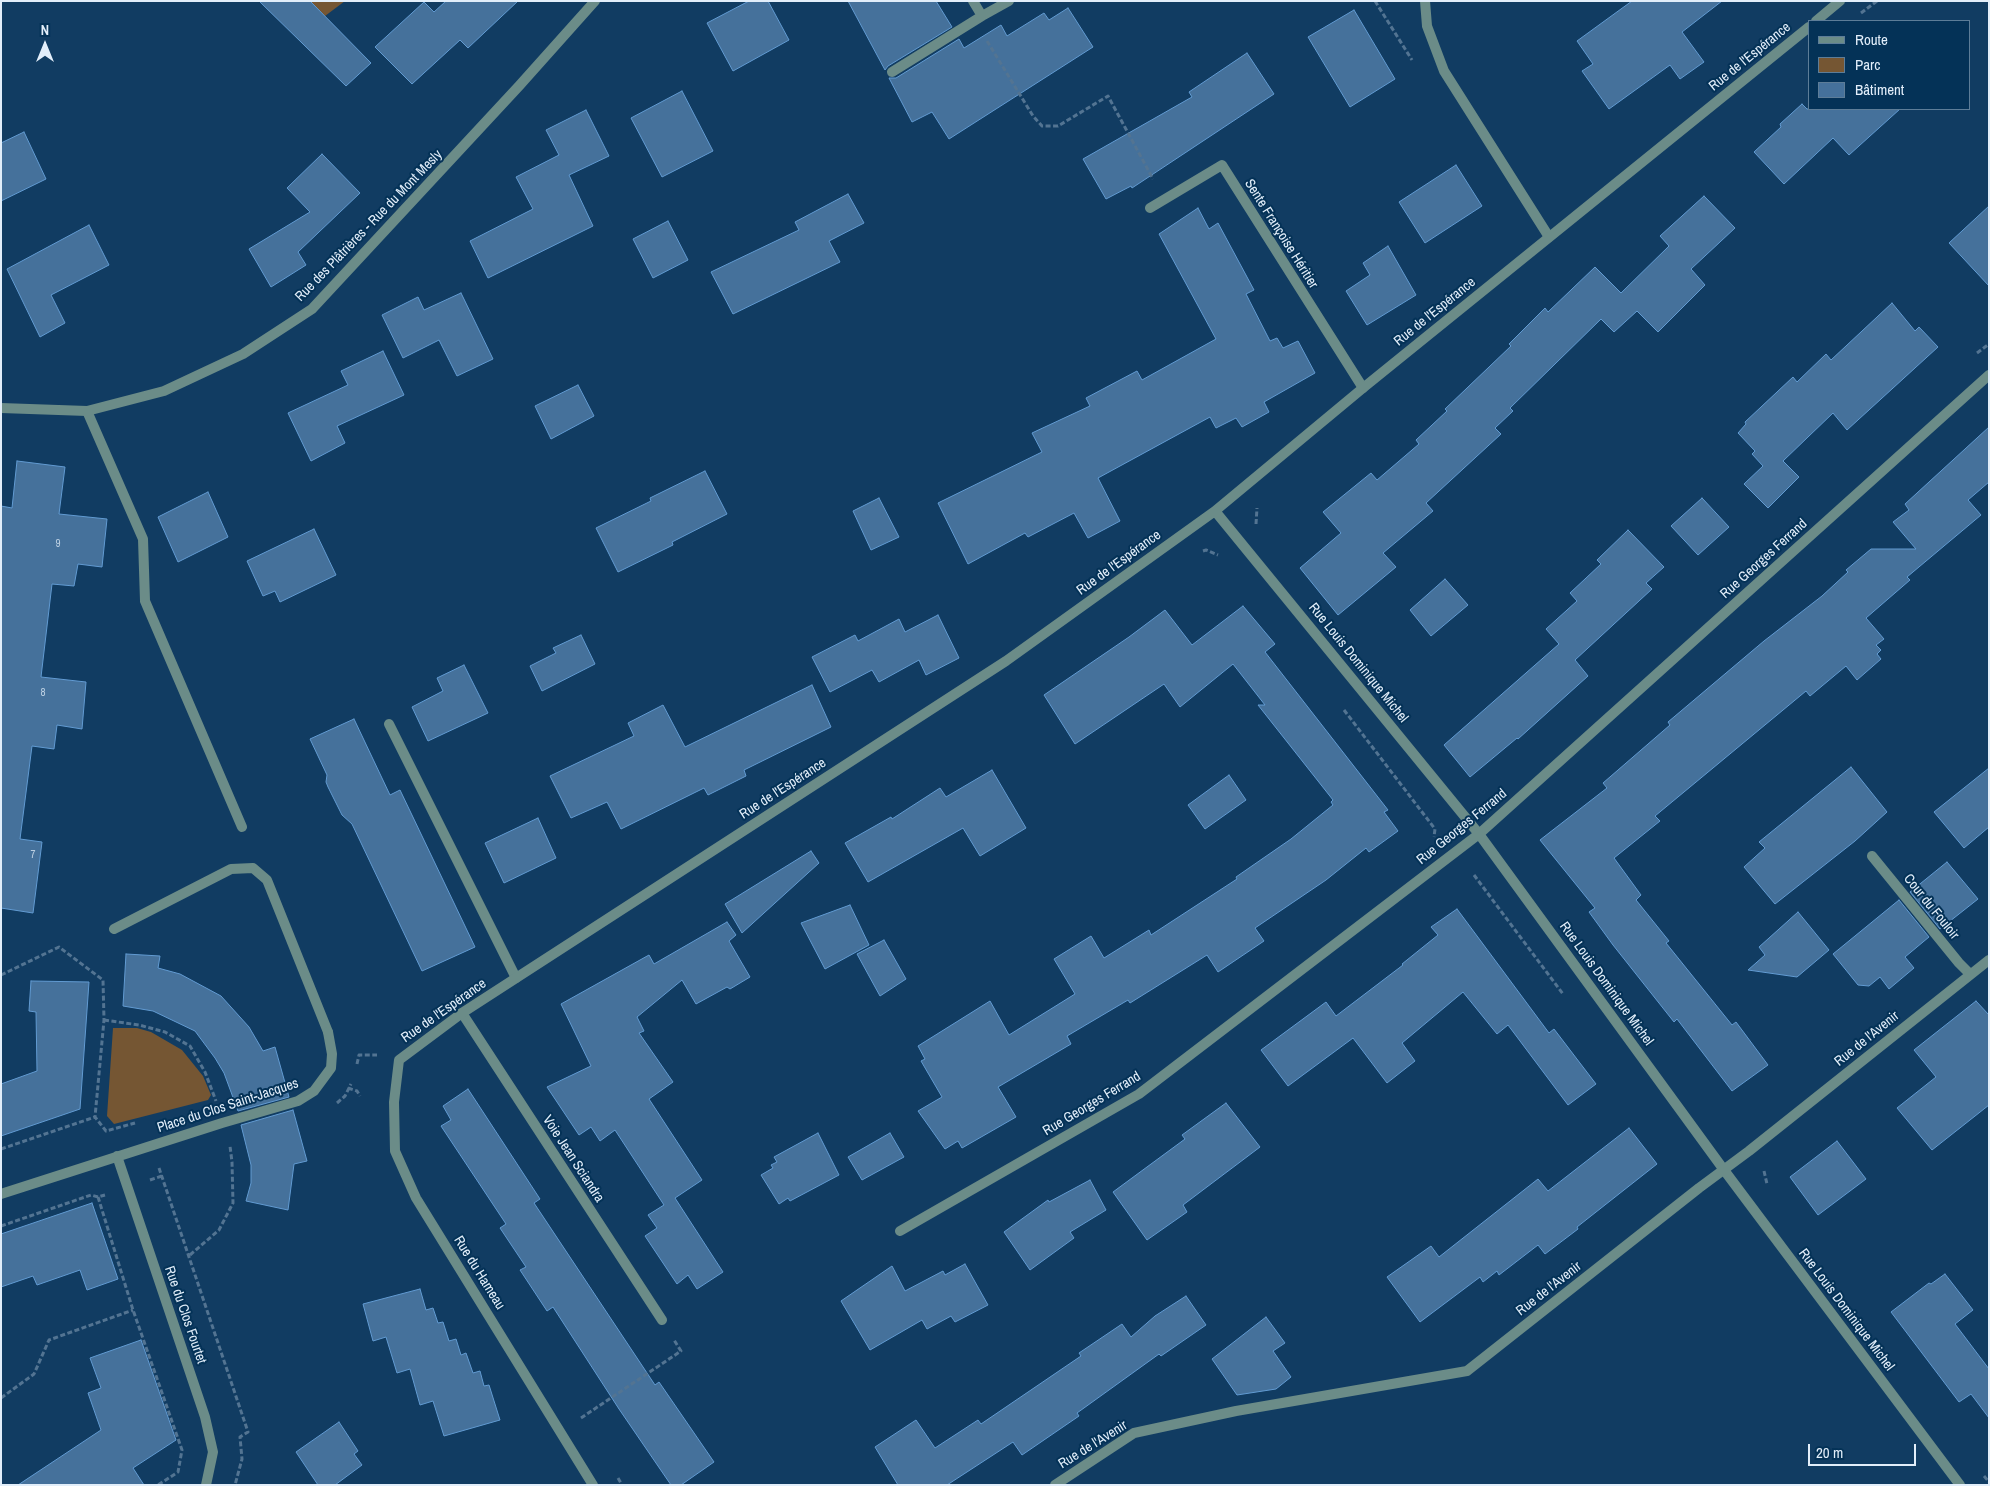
<!DOCTYPE html>
<html>
<head>
<meta charset="utf-8">
<style>
  body { margin:0 }
  #map { position:relative; width:1990px; height:1486px; overflow:hidden; background:#113c62; font-family:"Archivo Narrow",sans-serif }
  canvas { display:block }
  .frame { position:absolute; inset:0; border:2px solid #e2eefa; pointer-events:none }
  .legend { position:absolute; left:1808px; top:20px; width:162px; height:90px; box-sizing:border-box; background:#043257; border:1px solid #5d7d98; margin:0; padding:6px 9px; list-style:none; font-size:15px; color:#e2eefa }
  .legend li { display:flex; align-items:center; gap:10px; height:25px }
  .legend b { width:25px; border:1px solid #5d7d98 }
  .north { position:absolute; left:20px; top:20px; width:50px; height:50px; -webkit-text-stroke:4px #043257; paint-order:stroke; rotate:0deg; font-size:14px; font-weight:700; line-height:20px; text-align:center; color:#e2eefa }
  .north::after { content:''; display:block; margin:auto; width:18px; height:22px; background:#e2eefa; clip-path:polygon(50% 0,100% 100%,50% 72%,0 100%) }
  .scale { position:absolute; left:1808px; top:1444px; width:108px; height:22px; box-sizing:border-box; border:2px solid #e2eefa; border-top:0; padding-left:6px; font-size:15px; line-height:18px; white-space:nowrap; color:#e2eefa; -webkit-text-stroke:4px #043257; paint-order:stroke }
</style>
</head>
<body>
<div id="map">
<canvas width="1990" height="1486"></canvas>
<div class="frame"></div>
<ul class="legend">
<li><b style="height:6px;background:#6b8c88"></b>Route</li>
<li><b style="height:14px;background:#755633"></b>Parc</li>
<li><b style="height:14px;background:#45719b"></b>Bâtiment</li>
</ul>
<div class="north">N</div>
<div class="scale">20 m</div>
</div>
<script>
const ctx = document.querySelector('canvas').getContext('2d');
ctx.lineJoin = 'round';
function fillPath(path, color) { ctx.fillStyle = color; ctx.fill(path, 'evenodd'); }
const toPath = rows => new Path2D(rows.map(r => 'M' + r).join(''));
function strokePath(path, color, width, dash) { ctx.strokeStyle = color; ctx.lineWidth = width; ctx.lineCap = dash ? 'butt' : 'round'; ctx.setLineDash(dash || []); ctx.stroke(path); }
function drawText(font, color, halo, rows, align = 'center') {
  ctx.font = font + ' "Archivo Narrow",sans-serif'; ctx.lineWidth = 4; ctx.setLineDash([]); ctx.textBaseline = 'middle'; ctx.strokeStyle = halo; ctx.fillStyle = color; for (const [text, x, y, turn = 0] of rows) {
    ctx.save(); ctx.translate(x, y); ctx.rotate((+turn || 0) * Math.PI / 180); ctx.textAlign = isNaN(turn) ? turn : align; if (halo) ctx.strokeText(text, 0, 0); ctx.fillText(text, 0, 0); ctx.restore();
  }
}
const green = toPath([
  [310,1,345,1,325,16],
  [113,1028,137,1028,151,1032,182,1050,203,1076,211,1095,208,1100,114,1124,107,1116]
]);
const building = toPath([
  [259,1,310,1,371,63,346,86,259,1],
  [446,1,518,1,468,48,460,40,412,84,375,47,424,2,434,12,446,1],
  [749,1,768,1,789,40,733,71,707,23,749,1],
  [848,1,936,1,952,27,888,66,885,70,848,1],
  [1632,1,1722,1,1682,32,1704,62,1680,79,1670,65,1609,109,1582,71,1593,64,1577,41,1632,1],
  [1068,8,1093,47,949,139,932,112,912,122,889,78,896,78,959,39,964,48,1001,25,1007,36,1044,13,1049,20,1068,8],
  [1354,10,1395,79,1350,107,1308,37,1354,10],
  [1247,53,1274,94,1132,188,1131,186,1106,199,1083,159,1192,97,1189,92,1247,53],
  [682,91,713,151,662,177,631,118,682,91],
  [1802,104,1807,109,1900,109,1849,155,1833,138,1784,184,1754,152,1781,127,1780,124,1802,104],
  [586,110,609,156,569,175,593,226,488,278,470,241,533,209,516,177,559,155,546,130,586,110],
  [24,132,46,179,1,201,1,143,24,132],
  [322,154,360,193,298,252,306,265,271,287,249,249,310,212,287,188,322,154],
  [1456,165,1482,206,1425,243,1399,202,1456,165],
  [848,194,864,223,829,241,840,262,733,314,711,272,799,230,795,222,848,194],
  [1704,196,1735,228,1691,269,1705,285,1658,332,1637,311,1614,332,1601,319,1510,408,1513,411,1495,428,1501,434,1426,503,1433,511,1383,553,1396,567,1338,615,1300,568,1341,533,1323,512,1371,473,1377,480,1419,444,1416,440,1447,411,1445,409,1511,346,1509,344,1545,308,1548,312,1595,267,1621,293,1669,246,1660,236,1704,196],
  [1989,206,1989,286,1949,243,1989,206],
  [1198,208,1209,229,1218,223,1254,290,1246,294,1270,341,1277,338,1283,348,1298,341,1315,373,1264,402,1269,412,1242,427,1236,418,1216,428,1210,417,1098,478,1120,521,1088,538,1074,513,1028,537,1025,533,968,564,938,503,1042,452,1032,433,1090,406,1086,398,1137,371,1142,380,1216,339,1159,234,1198,208],
  [668,221,688,260,653,278,633,239,668,221],
  [89,225,109,265,51,295,65,323,40,337,7,269,89,225],
  [1388,246,1416,295,1367,325,1346,291,1370,275,1363,263,1388,246],
  [461,293,493,359,457,376,439,340,403,358,382,315,418,297,424,310,461,293],
  [1892,303,1915,331,1919,327,1938,347,1847,430,1833,413,1783,461,1799,477,1768,508,1744,484,1763,466,1752,454,1755,451,1738,433,1746,424,1745,422,1793,377,1797,382,1826,354,1831,360,1892,303],
  [383,351,404,395,337,426,345,443,311,461,288,413,348,385,341,371,383,351],
  [578,385,594,416,551,439,535,406,578,385],
  [1989,427,1989,482,1968,500,1981,515,1907,577,1910,580,1866,618,1884,639,1876,645,1881,650,1877,654,1881,659,1857,680,1846,666,1810,696,1806,691,1655,816,1660,821,1614,858,1641,895,1636,900,1669,941,1666,943,1732,1025,1736,1022,1768,1065,1732,1091,1677,1019,1674,1022,1613,945,1589,912,1595,908,1540,840,1607,788,1603,783,1670,725,1668,722,1764,641,1822,596,1848,572,1846,570,1871,549,1916,549,1893,522,1909,510,1905,504,1989,427],
  [17,461,65,467,59,514,107,519,102,567,78,564,74,586,52,584,41,677,86,682,82,729,57,725,54,749,32,746,20,839,42,842,33,913,1,908,1,506,12,508,17,461],
  [705,471,727,514,672,542,673,545,618,572,596,528,651,501,650,498,705,471],
  [208,492,228,537,178,562,158,517,208,492],
  [879,498,899,537,871,550,853,511,879,498],
  [1702,498,1729,527,1698,555,1671,526,1702,498],
  [314,529,336,575,280,602,275,591,263,596,247,561,314,529],
  [1628,530,1664,567,1646,583,1652,589,1575,660,1588,676,1518,739,1517,738,1470,777,1444,745,1559,644,1546,629,1577,601,1570,593,1601,564,1597,560,1628,530],
  [1445,579,1468,605,1431,636,1410,610,1445,579],
  [1243,606,1275,644,1265,652,1388,810,1384,812,1398,831,1369,852,1366,848,1326,880,1255,928,1264,941,1218,972,1207,955,1130,1003,1128,1000,1067,1036,1071,1044,998,1087,1016,1117,962,1148,958,1141,945,1149,918,1111,942,1097,921,1061,925,1059,918,1046,990,1001,1009,1035,1075,994,1054,959,1091,936,1104,958,1149,930,1151,935,1237,879,1236,877,1291,839,1333,805,1331,802,1333,800,1258,705,1265,705,1233,664,1180,707,1164,684,1075,744,1044,695,1129,637,1165,610,1192,645,1243,606],
  [938,615,959,658,926,675,919,660,879,682,872,670,830,692,812,657,855,635,858,641,899,619,905,632,938,615],
  [581,635,595,664,542,691,530,666,556,653,553,648,581,635],
  [464,665,488,713,428,741,412,707,443,691,437,678,464,665],
  [812,685,831,727,744,770,746,776,708,795,704,788,621,829,607,802,571,818,550,776,634,736,628,723,663,705,685,747,812,685],
  [354,719,390,795,400,790,475,947,422,971,352,824,342,815,328,787,326,782,327,775,310,739,354,719],
  [1851,767,1887,812,1855,841,1775,904,1744,867,1765,848,1759,842,1851,767],
  [1989,768,1989,827,1964,848,1934,812,1989,768],
  [992,770,1026,828,980,856,963,828,868,882,845,843,891,817,892,819,940,788,946,797,992,770],
  [1229,775,1246,800,1205,829,1188,805,1229,775],
  [538,818,556,858,504,883,485,843,538,818],
  [811,851,819,863,742,933,725,904,811,851],
  [1947,862,1978,899,1940,929,1910,892,1947,862],
  [1899,900,1929,937,1905,957,1914,968,1889,989,1880,977,1869,986,1858,985,1833,954,1899,900],
  [850,905,869,945,825,969,801,923,850,905],
  [1457,909,1549,1033,1554,1029,1596,1084,1568,1105,1508,1025,1497,1034,1463,992,1402,1043,1415,1061,1387,1083,1353,1038,1288,1086,1261,1050,1326,1002,1336,1016,1403,965,1402,964,1438,935,1431,927,1457,909],
  [1798,912,1829,950,1797,977,1748,970,1765,955,1759,947,1798,912],
  [727,922,736,935,729,941,750,977,730,989,727,987,696,1004,682,980,637,1017,644,1031,639,1033,673,1082,649,1099,702,1180,675,1198,723,1272,697,1289,688,1275,677,1284,645,1236,657,1228,648,1215,664,1205,615,1130,600,1141,591,1127,579,1135,547,1087,591,1066,561,1004,649,955,654,964,727,922],
  [884,940,906,979,880,996,857,954,884,940],
  [126,954,160,956,158,968,180,974,221,996,249,1027,263,1051,275,1047,289,1097,238,1111,224,1073,215,1058,195,1031,153,1011,123,1006,126,954],
  [31,981,89,982,80,1109,1,1136,1,1084,37,1071,36,1012,29,1011,31,981],
  [1976,1001,1989,1015,1989,1105,1932,1150,1897,1108,1936,1077,1914,1050,1976,1001],
  [468,1089,540,1199,534,1203,655,1385,659,1382,714,1462,681,1485,671,1485,619,1409,553,1307,547,1311,520,1270,526,1267,500,1228,506,1224,441,1126,451,1120,443,1106,468,1089],
  [1226,1103,1260,1147,1183,1205,1187,1212,1147,1240,1113,1192,1185,1139,1182,1135,1226,1103],
  [293,1110,307,1161,294,1164,288,1210,246,1201,251,1183,251,1165,241,1125,293,1110],
  [1629,1128,1657,1164,1577,1227,1578,1229,1545,1254,1538,1245,1499,1275,1497,1271,1483,1282,1480,1277,1420,1322,1387,1277,1431,1246,1439,1257,1538,1179,1548,1191,1629,1128],
  [818,1133,839,1175,790,1201,788,1198,779,1204,761,1175,773,1168,771,1165,777,1162,774,1157,818,1133],
  [890,1133,904,1157,862,1180,848,1157,890,1133],
  [1837,1141,1866,1179,1818,1215,1790,1177,1837,1141],
  [1090,1180,1106,1210,1070,1232,1074,1238,1030,1270,1004,1232,1048,1200,1049,1202,1090,1180],
  [92,1203,118,1279,87,1290,80,1270,37,1285,33,1276,1,1287,1,1234,92,1203],
  [965,1264,988,1305,955,1322,951,1316,927,1329,922,1320,870,1350,841,1301,892,1266,905,1291,943,1271,945,1275,965,1264],
  [1945,1274,1973,1310,1955,1324,1989,1369,1989,1418,1971,1394,1959,1402,1891,1312,1929,1283,1931,1284,1945,1274],
  [420,1289,426,1310,433,1308,438,1323,443,1322,449,1341,456,1339,461,1355,466,1353,473,1373,480,1371,484,1386,489,1385,500,1420,444,1436,433,1401,420,1405,410,1369,397,1373,386,1337,373,1341,363,1304,420,1289],
  [1186,1296,1206,1325,1161,1356,1159,1354,1077,1413,1079,1416,1022,1455,1013,1442,947,1485,898,1485,875,1447,916,1420,935,1448,978,1420,981,1424,1081,1356,1079,1353,1122,1324,1131,1337,1155,1316,1186,1296],
  [1266,1317,1285,1343,1273,1351,1291,1377,1276,1389,1237,1395,1212,1359,1266,1317],
  [141,1340,176,1440,133,1468,144,1485,18,1485,101,1430,88,1393,101,1388,90,1358,141,1340],
  [339,1422,358,1451,354,1454,362,1465,335,1485,318,1485,296,1452,339,1422]
]);
const path = toPath([
  [1375,1,1412,60],
  [1861,13,1877,1],
  [987,41,1033,116,1042,126,1058,126,1108,96,1153,179],
  [1977,353,1989,344],
  [1256,524,1257,508],
  [1203,551,1206,550,1218,555],
  [1344,710,1435,829,1434,837],
  [1474,875,1563,994],
  [1,975,59,947,103,980,104,1020,95,1117],
  [104,1020,139,1025,165,1032,190,1046,205,1072,216,1101],
  [357,1064,359,1055,377,1055],
  [348,1088,357,1091,360,1096],
  [337,1103,345,1096,351,1084],
  [1,1149,95,1117,106,1131,135,1123],
  [159,1168,248,1432,240,1437,242,1459,235,1485],
  [1764,1171,1767,1184],
  [150,1180,162,1176],
  [98,1197,133,1310,182,1450,178,1472,158,1485],
  [1,1226,91,1195,98,1197,105,1195],
  [190,1255,219,1230,233,1203,232,1162,230,1146],
  [1,1398,34,1374,49,1340,133,1310],
  [581,1418,681,1351,674,1340],
  [1984,1476,1989,1482],
  [618,1478,622,1485]
]);
const service = toPath([
  [973,1,982,16,1009,1],
  [1425,1,1427,26,1444,71,1549,237],
  [892,72,982,16],
  [1150,208,1222,165,1363,388],
  [87,411,143,539,145,601,242,827],
  [389,724,516,978],
  [1872,856,1959,963,1970,974],
  [114,929,231,869,253,868,267,880,328,1032],
  [462,1013,662,1320]
]);
const minor = toPath([
  [1816,21,1840,1],
  [1,408,87,411,164,391,243,354,312,309,519,86,595,1],
  [1215,511,1479,834,1724,1170,1960,1485],
  [117,1156,205,1417,213,1452,206,1485],
  [1,1194,222,1123,298,1101,314,1091,331,1068,332,1054,328,1032],
  [900,1231,1139,1094,1479,834,1989,375],
  [593,1485,416,1198,395,1151,394,1102,399,1060,462,1013,1006,661,1215,511,1363,388,1809,27],
  [1055,1485,1134,1433,1236,1411,1467,1371,1699,1188,1749,1151,1989,960]
]);
const numberNames = [
  ["9",58,544],
  ["8",43,693],
  ["7",33,855]
];
const streetNames = [
  ["Rue de l'Espérance",1750,57,-39],
  ["Rue des Plâtrières - Rue du Mont Mesly",369,226,-46],
  ["Sente Françoise Héritier",1281,234,58],
  ["Rue de l'Espérance",1435,312,-39],
  ["Rue Georges Ferrand",1764,559,-42],
  ["Rue de l'Espérance",1119,563,-36],
  ["Rue Louis Dominique Michel",1358,663,51],
  ["Rue de l'Espérance",783,789,-33],
  ["Rue Georges Ferrand",1462,827,-39],
  ["Cour du Fouloir",1931,907,51],
  ["Rue Louis Dominique Michel",1606,984,54],
  ["Rue de l'Espérance",444,1011,-35],
  ["Rue de l'Avenir",1867,1039,-39],
  ["Rue Georges Ferrand",1092,1104,-31],
  ["Place du Clos Saint-Jacques",228,1106,-18],
  ["Voie Jean Sciandra",573,1159,57],
  ["Rue du Hameau",479,1273,58],
  ["Rue de l'Avenir",1549,1289,-38],
  ["Rue Louis Dominique Michel",1846,1310,53],
  ["Rue du Clos Fourtet",185,1315,71],
  ["Rue de l'Avenir",1093,1445,-32]
];
fillPath(green, '#755633');
fillPath(building, '#45719b');
strokePath(building, '#629bd2', 1);
strokePath(path, '#537492', 3, [5, 2.5]);
strokePath(service, '#6b8c88', 10);
strokePath(minor, '#6b8c88', 10);
drawText('11px', '#bbcfe2', null, numberNames);
drawText('14px', '#e2eefa', '#043257', streetNames);
</script>
</body>
</html>
